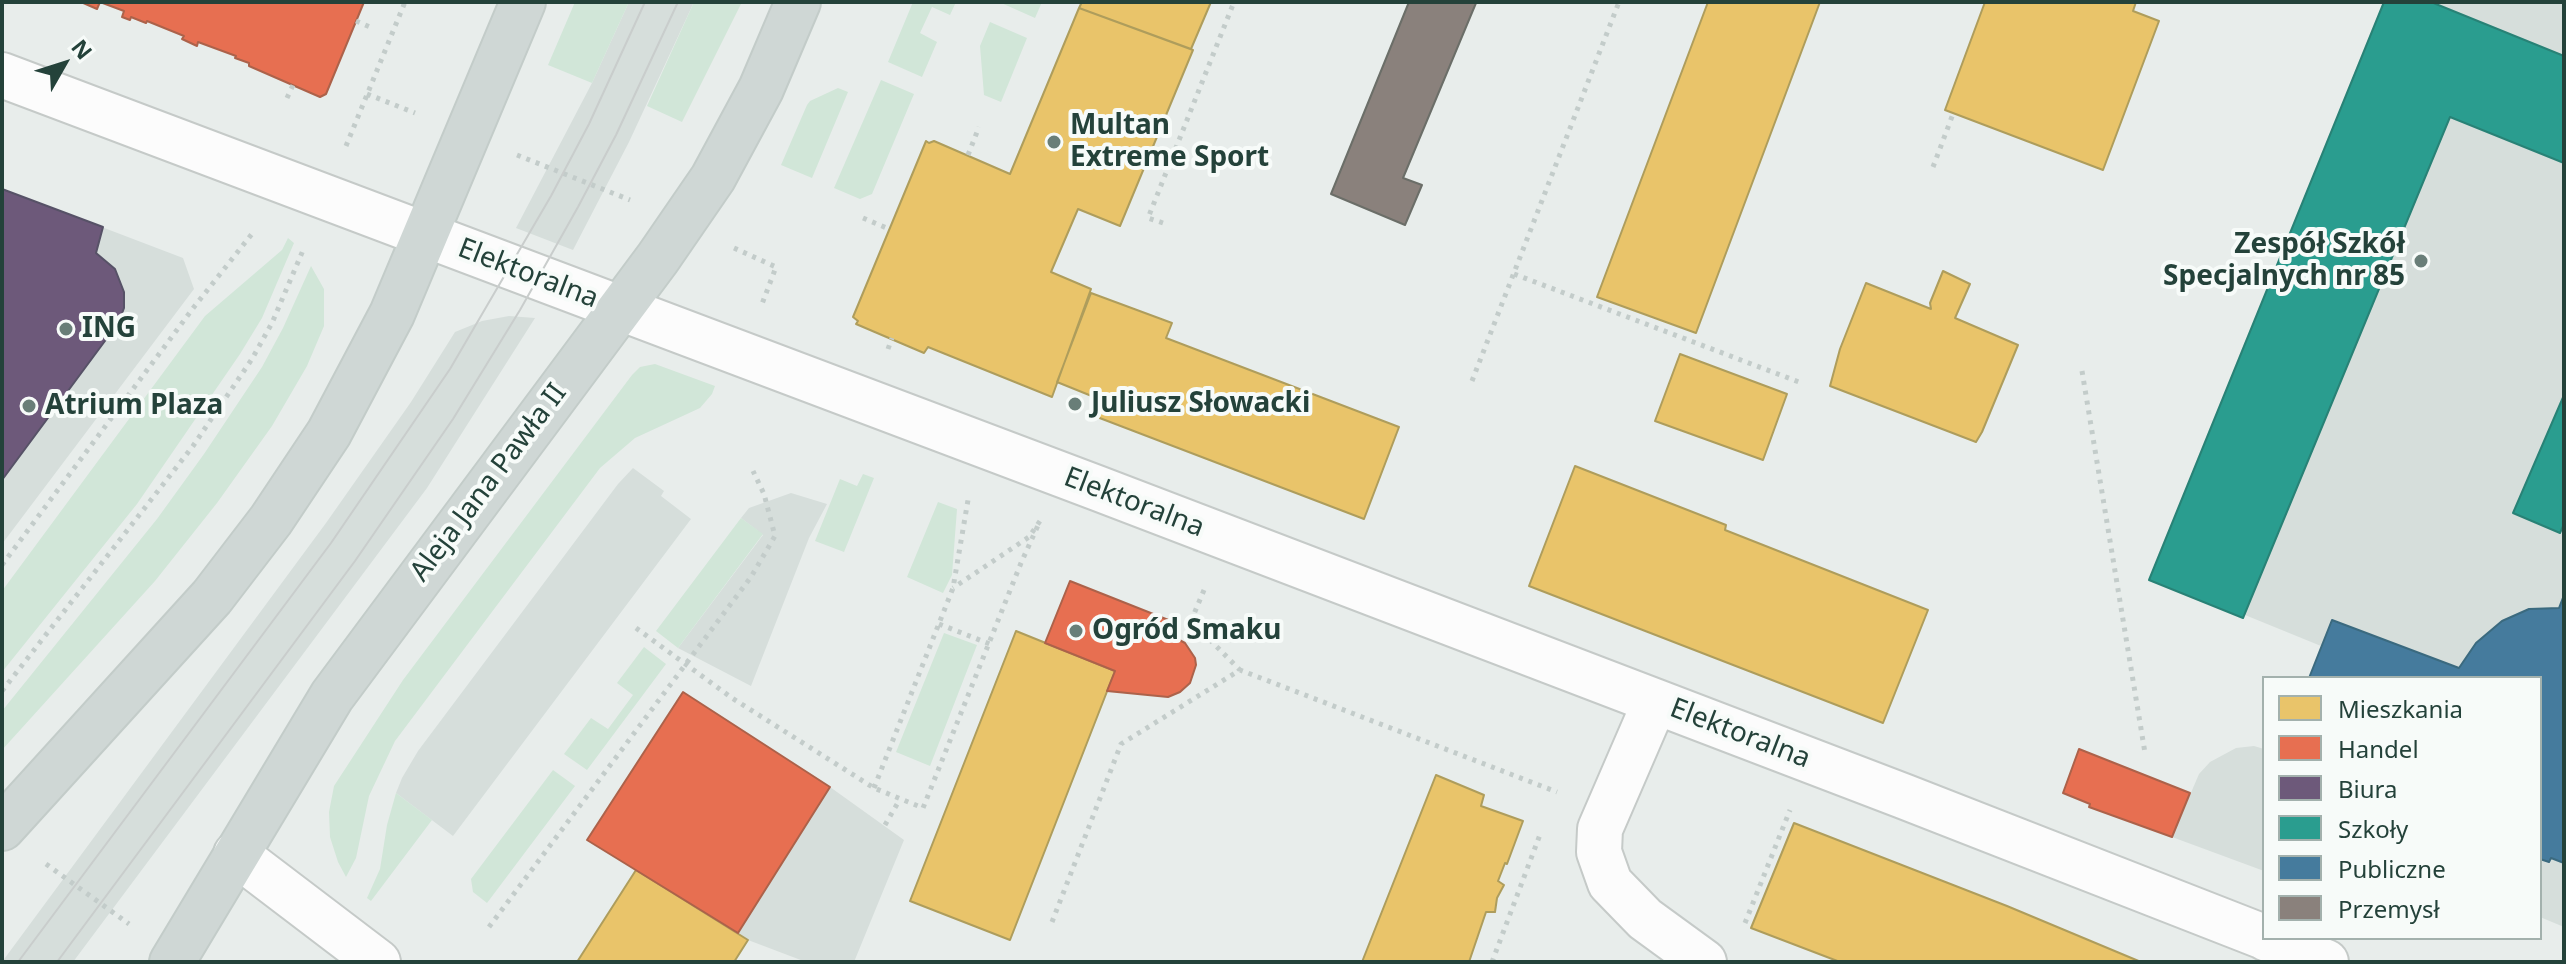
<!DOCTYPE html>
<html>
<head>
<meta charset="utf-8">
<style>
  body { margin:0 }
  #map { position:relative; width:2566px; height:964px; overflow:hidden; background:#e8edeb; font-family:"Noto Sans",sans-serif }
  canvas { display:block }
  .frame { position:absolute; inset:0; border:4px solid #24423a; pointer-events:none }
  .legend { position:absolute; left:2262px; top:676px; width:280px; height:264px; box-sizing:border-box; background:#f7fbf9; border:2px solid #a3b1ad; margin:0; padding:10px 14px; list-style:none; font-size:24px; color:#24423a }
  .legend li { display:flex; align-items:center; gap:16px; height:40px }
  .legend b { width:40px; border:2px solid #a3b1ad }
  .north { position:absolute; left:24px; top:24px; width:80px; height:80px; -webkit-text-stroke:6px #f7fbf9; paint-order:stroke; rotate:51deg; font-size:22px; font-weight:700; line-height:32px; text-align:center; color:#24423a }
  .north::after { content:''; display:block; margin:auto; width:28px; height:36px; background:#24423a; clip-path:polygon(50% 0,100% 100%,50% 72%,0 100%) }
</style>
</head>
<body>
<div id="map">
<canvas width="2566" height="964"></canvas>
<div class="frame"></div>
<ul class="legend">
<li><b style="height:22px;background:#e9c46a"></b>Mieszkania</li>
<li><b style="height:22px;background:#e76f51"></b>Handel</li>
<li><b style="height:22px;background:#6d597a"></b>Biura</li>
<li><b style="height:22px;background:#2a9d8f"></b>Szkoły</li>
<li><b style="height:22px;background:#457b9d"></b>Publiczne</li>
<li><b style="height:22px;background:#8a817c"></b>Przemysł</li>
</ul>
<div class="north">N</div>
</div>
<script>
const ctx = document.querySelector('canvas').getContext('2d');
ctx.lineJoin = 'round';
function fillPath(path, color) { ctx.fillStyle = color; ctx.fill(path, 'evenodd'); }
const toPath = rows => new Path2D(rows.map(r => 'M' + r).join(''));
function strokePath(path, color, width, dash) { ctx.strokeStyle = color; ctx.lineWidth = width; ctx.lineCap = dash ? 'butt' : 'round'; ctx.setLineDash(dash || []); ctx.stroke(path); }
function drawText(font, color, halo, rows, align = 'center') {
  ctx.font = font + ' "Noto Sans",sans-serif'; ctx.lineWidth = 8; ctx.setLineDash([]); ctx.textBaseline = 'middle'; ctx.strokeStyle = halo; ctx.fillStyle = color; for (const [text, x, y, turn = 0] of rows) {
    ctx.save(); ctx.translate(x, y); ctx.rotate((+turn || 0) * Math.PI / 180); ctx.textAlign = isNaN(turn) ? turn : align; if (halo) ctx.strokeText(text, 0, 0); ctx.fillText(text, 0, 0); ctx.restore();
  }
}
const built = toPath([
  [629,2,694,2,629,142,573,250,516,228,592,83],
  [2384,2,2564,2,2564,927,2540,917,2540,678,2309,678,2321,646,2245,615,2243,618,2149,580],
  [2,189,183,258,194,289,2,544],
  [509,316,535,318,427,488,73,962,2,962,326,523,411,402,455,332,482,321],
  [633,468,664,491,661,496,691,519,453,836,396,793,402,778,418,751,618,484],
  [791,493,827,504,809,538,751,686,678,648,763,535,741,518,749,508],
  [683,692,830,787,904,840,854,962,806,962,748,940,587,840],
  [2254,746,2264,749,2264,871,2172,837,2199,774,2210,762,2236,748]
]);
const green = toPath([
  [575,2,629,2,592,83,548,65],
  [694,2,742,2,682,122,647,106],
  [913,2,956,2,950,15,932,7,920,33,937,42,922,77,888,62],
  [999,2,1042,2,1035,18],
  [990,22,1027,38,1001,102,984,95,980,46],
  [881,80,914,94,872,194,860,199,834,188],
  [838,88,848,92,812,178,781,165,807,105,810,101],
  [288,238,294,243,262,318,240,354,137,504,2,672,2,591,205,316,282,250],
  [311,266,324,289,324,326,307,366,272,426,217,503,155,581,2,750,2,711,157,519,204,454,262,367,283,328],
  [655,364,715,386,712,394,700,408,635,438,600,468,395,741,369,796,356,858,346,877,338,862,330,837,329,812,334,786,403,680,632,375,640,367],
  [863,474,874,478,844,552,815,541,840,479,857,486],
  [938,502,957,509,952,575,943,593,907,577],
  [741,518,763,534,678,648,656,631],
  [944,633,977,645,930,766,896,752],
  [644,647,666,664,587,770,564,754,591,718,608,729,633,695,617,683],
  [553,770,575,786,487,903,473,892,471,879],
  [396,793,432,820,371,901,367,898,380,869,387,825]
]);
const homes = toPath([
  [1082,2,1211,2,1191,49,1079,8,1082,2],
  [1708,2,1820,2,1696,333,1597,297,1708,2],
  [1985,2,2136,2,2133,11,2159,21,2103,170,1945,110,1985,2],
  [1079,8,1193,50,1120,226,1078,209,1051,272,1091,289,1052,397,928,347,924,353,856,324,858,321,853,317,926,141,929,143,934,141,1010,174,1079,8],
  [1943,271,1970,284,1955,318,2018,345,1982,432,1976,442,1830,386,1840,349,1866,283,1931,309,1930,303,1943,271],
  [1091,293,1172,323,1166,338,1399,427,1364,519,1097,417,1104,401,1057,382,1091,293],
  [1680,354,1787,394,1763,460,1655,421,1680,354],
  [1575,466,1726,525,1725,530,1928,610,1883,723,1529,586,1575,466],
  [1016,631,1115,671,1010,940,910,901,1016,631],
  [1436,775,1484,795,1481,806,1523,821,1507,864,1505,863,1498,881,1504,885,1497,898,1495,912,1486,912,1469,962,1362,962,1436,775],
  [1794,823,2007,906,2141,962,1840,962,1751,928,1794,823],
  [636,870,748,940,734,962,577,962,636,870]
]);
const shops = toPath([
  [81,2,364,2,326,94,320,97,249,66,249,63,235,58,236,56,198,42,197,46,182,39,184,36,147,21,146,23,131,17,130,20,122,17,124,11,100,2,97,9,81,2],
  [1070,581,1176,623,1172,636,1185,643,1195,658,1196,665,1190,683,1180,692,1168,697,1107,691,1115,671,1045,643,1070,581],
  [683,692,830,787,738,933,587,840,683,692],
  [2079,749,2190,793,2172,837,2089,807,2090,804,2063,793,2079,749]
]);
const offices = toPath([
  [2,189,103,227,96,253,115,269,124,292,124,308,119,322,2,480,2,189]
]);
const schools = toPath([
  [2384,2,2431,2,2564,56,2564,163,2450,117,2243,618,2149,580,2384,2],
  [2564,395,2564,524,2560,533,2513,513,2564,395]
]);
const public = toPath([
  [2564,595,2564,863,2551,858,2549,862,2540,859,2540,678,2309,678,2332,620,2459,668,2476,643,2502,621,2529,609,2559,608,2564,595]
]);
const industry = toPath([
  [1409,2,1476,3,1403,178,1422,185,1405,225,1331,194,1409,2]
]);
const path = toPath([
  [356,21,370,27],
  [367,94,415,113],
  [287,98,293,85],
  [346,146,405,2],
  [517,155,630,200],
  [968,155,979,127],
  [1933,167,1953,114],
  [863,218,889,229],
  [1163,223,1148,218,1234,2],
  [734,248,776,267,762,304],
  [1514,274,1799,382],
  [888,349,892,338],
  [2082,371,2145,753],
  [1472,381,1619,2],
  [2,565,194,307,255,230],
  [1204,590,1191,621,1240,670],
  [939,624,990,644],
  [636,628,732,698,874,788,923,808,1021,563,1040,521,1029,537,953,588],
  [2,691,193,446,252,359,272,323,304,248],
  [874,788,953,588,968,500],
  [885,825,900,799],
  [46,864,129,924],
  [1052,922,1121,744,1240,670,1557,792],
  [1745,923,1790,810],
  [489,927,751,577,775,536,764,494,753,471],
  [1492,962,1541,832]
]);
const minor = toPath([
  [2,75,1097,488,1903,796,2264,937],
  [1655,702,1600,829,1599,852,1610,883,1645,919,1704,962],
  [236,854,378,962],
  [2265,938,2326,962]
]);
const major = toPath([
  [2,828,212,597,271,520,329,433,392,314,523,2],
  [172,962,332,696,658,258,713,178,761,89,798,2]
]);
const tram = toPath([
  [18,962,331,543,450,369,551,196,589,124,645,2],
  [57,962,355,561,453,419,520,310,578,207,616,135,678,2]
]);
const markers = [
  [1054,142,8,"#697e78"],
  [2421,261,8,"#697e78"],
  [66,329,8,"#697e78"],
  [1075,404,8,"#697e78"],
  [29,406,8,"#697e78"],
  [1076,631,8,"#697e78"]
];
const poiNames = [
  ["Multan",1070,126],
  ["Extreme Sport",1070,158],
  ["Zespół Szkół",2405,245,"right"],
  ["Specjalnych nr 85",2405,277,"right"],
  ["ING",82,329],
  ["Juliusz Słowacki",1091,404],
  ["Atrium Plaza",45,406],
  ["Ogród Smaku",1092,631]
];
const streetNames = [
  ["Elektoralna",528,274,21],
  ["Aleja Jana Pawła II",489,483,-53],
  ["Elektoralna",1134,503,21],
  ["Elektoralna",1740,734,21]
];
fillPath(built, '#d6dedb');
fillPath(green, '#d1e6d8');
fillPath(homes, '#e9c46a');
strokePath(homes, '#ae9d5c', 2);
fillPath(shops, '#e76f51');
strokePath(shops, '#ac624a', 2);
fillPath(offices, '#6d597a');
strokePath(offices, '#575267', 2);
fillPath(schools, '#2a9d8f');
strokePath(schools, '#288276', 2);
fillPath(public, '#457b9d');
strokePath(public, '#3b6a7f', 2);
fillPath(industry, '#8a817c');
strokePath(industry, '#6b6e68', 2);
strokePath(minor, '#c5cac8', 48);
strokePath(major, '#c3ccc9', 48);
strokePath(path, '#c3ccca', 5, [4, 6]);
strokePath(minor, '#fcfcfc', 44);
strokePath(major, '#cfd7d5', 44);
strokePath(tram, '#c9cdcc', 2);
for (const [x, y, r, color] of markers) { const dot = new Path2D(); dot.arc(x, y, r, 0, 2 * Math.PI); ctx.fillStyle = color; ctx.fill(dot); strokePath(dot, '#f7fbf9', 3); }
drawText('bold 28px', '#24423a', '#f7fbf9', poiNames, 'left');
drawText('28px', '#24423a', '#f7fbf9', streetNames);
</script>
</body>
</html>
